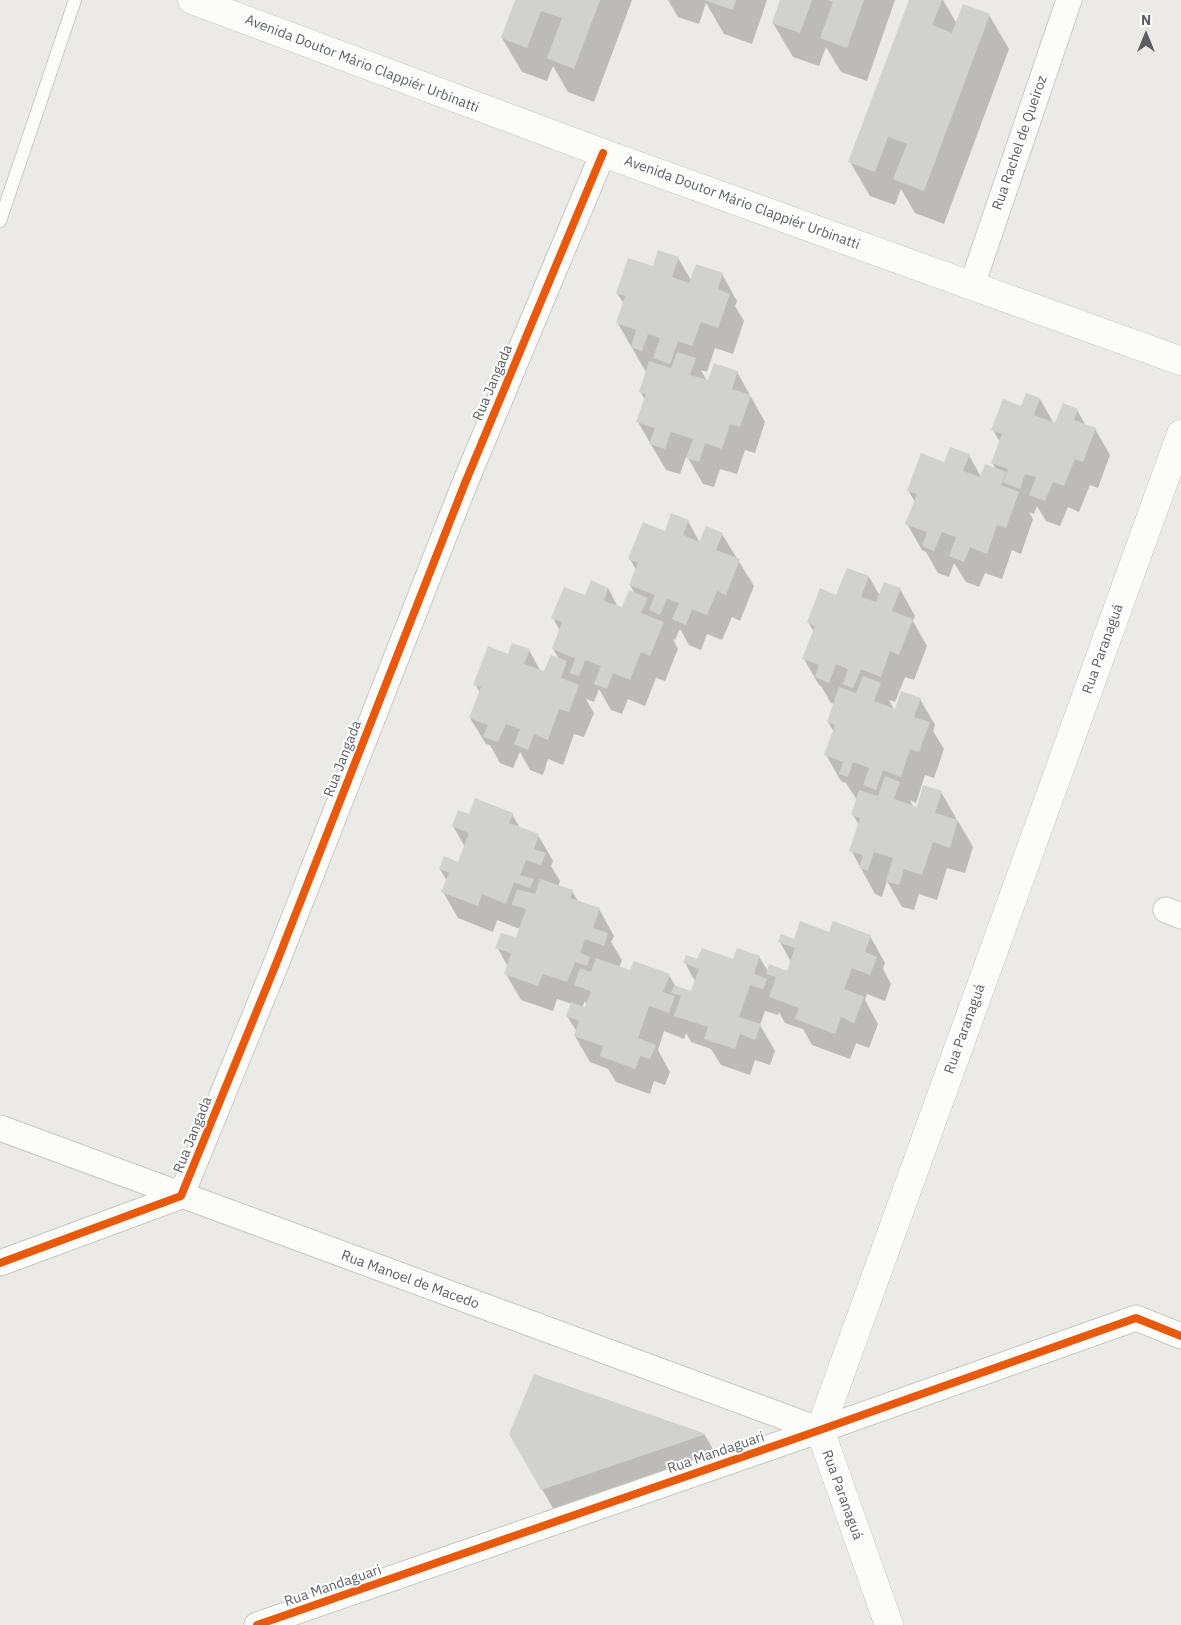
<!DOCTYPE html>
<html>
<head>
<meta charset="utf-8">
<style>
  body { margin:0 }
  #map { position:relative; width:1181px; height:1625px; overflow:hidden; background:#ebeae6; font-family:"IBM Plex Sans",sans-serif }
  canvas { display:block }
  .north { position:absolute; left:1121px; top:10px; width:50px; height:50px; -webkit-text-stroke:4px #fff; paint-order:stroke; rotate:0deg; font-size:14px; font-weight:700; line-height:20px; text-align:center; color:#5b5f63 }
  .north::after { content:''; display:block; margin:auto; width:18px; height:22px; background:#5b5f63; clip-path:polygon(50% 0,100% 100%,50% 72%,0 100%) }
</style>
</head>
<body>
<div id="map">
<canvas width="1181" height="1625"></canvas>
<div class="north">N</div>
</div>
<script>
const ctx = document.querySelector('canvas').getContext('2d');
ctx.lineJoin = 'round';
function fillPath(path, color) { ctx.fillStyle = color; ctx.fill(path, 'evenodd'); }
const toPath = rows => new Path2D(rows.map(r => 'M' + r).join(''));
function strokePath(path, color, width, dash) { ctx.strokeStyle = color; ctx.lineWidth = width; ctx.lineCap = dash ? 'butt' : 'round'; ctx.setLineDash(dash || []); ctx.stroke(path); }
function drawText(font, color, halo, rows, align = 'center') {
  ctx.font = font + ' "IBM Plex Sans",sans-serif'; ctx.lineWidth = 4; ctx.setLineDash([]); ctx.textBaseline = 'middle'; ctx.strokeStyle = halo; ctx.fillStyle = color; for (const [text, x, y, turn = 0] of rows) {
    ctx.save(); ctx.translate(x, y); ctx.rotate((+turn || 0) * Math.PI / 180); ctx.textAlign = isNaN(turn) ? turn : align; if (halo) ctx.strokeText(text, 0, 0); ctx.fillText(text, 0, 0); ctx.restore();
  }
}
const shadow = toPath([
  [517,0,632,0,594,102,568,92,553,66,547,81,522,72,502,38],
  [668,0,767,0,752,44,724,34,706,3,699,24,678,17],
  [781,0,895,0,867,81,841,72,826,47,819,66,793,57,773,23],
  [910,0,943,0,957,24,989,15,1009,49,944,224,915,213,901,189,895,205,870,196,850,162],
  [678,258,691,280,722,274,737,301,735,306,744,321,733,354,715,348,707,372,701,370,708,383,737,372,765,422,755,453,745,450,737,474,720,469,714,487,703,484,688,458,686,457,680,474,666,470,653,448,638,422,645,400,640,391,646,372,617,322,624,304,617,293,653,268],
  [1040,399,1054,424,1077,410,1086,426,1095,429,1110,455,1098,488,1090,485,1079,512,1068,507,1060,526,1046,521,1037,506,1034,514,1029,512,1033,519,1021,554,1012,550,1002,579,985,573,979,587,966,582,954,563,949,577,938,573,926,552,922,550,907,524,915,502,908,490,945,464,969,455,981,477,996,469,992,463,1000,442,993,430,1022,407],
  [688,521,700,543,722,534,754,586,740,621,732,617,722,640,707,634,701,650,689,645,680,629,675,640,673,639,678,649,665,681,656,678,645,706,628,699,622,714,611,710,599,689,594,702,586,699,594,713,584,737,574,734,563,765,548,759,543,775,530,770,520,752,513,768,500,763,490,745,486,744,470,718,480,693,475,684,508,656,529,650,541,672,545,673,559,659,553,649,560,631,553,618,586,596,608,588,618,607,622,609,635,594,630,585,636,570,630,559,665,532],
  [847,570,869,577,880,596,900,589,915,616,913,621,927,646,914,680,905,677,895,702,889,700,895,711,920,699,935,725,933,731,944,749,934,778,925,775,916,803,910,800,913,807,917,808,941,792,956,818,956,821,958,821,973,847,965,873,947,868,937,900,919,894,914,910,902,907,887,881,882,897,875,894,851,850,859,825,853,815,857,800,846,783,841,781,826,755,834,732,828,722,834,704,831,703,821,686,819,685,804,659,814,632,808,622,837,596],
  [512,814,520,828,538,835,553,861,551,866,560,881,558,886,572,891,579,903,599,909,614,936,611,942,622,960,619,968,631,972,669,975,676,987,692,993,696,983,685,963,698,961,734,960,759,957,768,971,787,973,791,962,780,942,830,934,870,936,885,963,883,969,891,984,885,1001,867,994,865,1000,878,1024,869,1048,856,1043,850,1059,812,1045,803,1029,785,1023,779,1012,778,1015,765,1011,760,1025,775,1051,770,1065,755,1060,750,1075,721,1065,711,1049,691,1042,686,1033,684,1039,664,1031,658,1050,670,1072,665,1085,654,1081,650,1094,616,1082,608,1069,590,1062,575,1036,577,1032,567,1016,572,1004,557,999,553,1011,521,1000,506,974,508,967,497,947,517,939,520,929,497,920,493,932,458,918,443,892,447,881,440,869,459,864,465,847,453,826,469,815],
  [585,1001,587,1005,586,1009,582,1008],
  [534,1376,705,1435,719,1460,557,1515,510,1434]
]);
const building = toPath([
  [515,0,600,0,574,69,547,58,562,18,541,11,527,48,501,38],
  [704,0,736,0,733,10],
  [780,0,812,0,800,33,772,23],
  [828,0,864,0,847,48,820,38,833,2],
  [909,0,942,0,932,25,952,33,963,4,990,14,924,191,893,179,907,144,888,137,875,172,848,162],
  [658,250,679,257,672,277,689,283,696,264,723,273,718,289,730,294,718,328,701,322,692,346,678,341,670,364,653,358,660,338,648,334,642,351,631,347,636,330,616,323,625,296,616,293,628,258,653,266],
  [677,352,696,358,690,375,708,380,714,363,738,371,732,389,751,395,740,427,730,424,722,449,705,443,699,462,686,458,693,439,671,432,665,449,649,444,655,428,636,422,646,394,639,392,649,361,671,368],
  [1026,393,1040,398,1034,415,1055,423,1063,403,1078,409,1074,420,1096,428,1083,462,1075,459,1064,486,1053,482,1045,501,1029,495,1036,477,1025,474,1020,489,1003,482,1008,469,991,463,1002,434,991,430,1003,399,1021,406],
  [950,447,970,454,963,471,980,477,985,464,1006,472,1001,485,1019,492,1006,528,997,525,987,554,970,547,964,562,949,556,956,537,942,532,934,551,922,546,927,532,905,524,917,494,907,491,921,453,944,462],
  [671,513,689,520,683,535,699,542,706,526,723,533,716,550,740,559,726,595,717,591,707,615,692,609,686,625,672,619,679,603,667,599,660,615,649,610,655,595,629,585,638,563,628,559,643,522,665,531],
  [847,568,869,576,861,597,876,602,884,582,901,588,892,611,913,619,899,655,890,651,881,677,861,669,853,688,843,684,848,669,836,664,829,683,815,677,819,665,802,659,815,626,807,622,820,588,836,595],
  [591,580,608,588,604,601,622,607,629,590,648,598,641,613,664,622,650,656,641,652,630,680,613,673,607,689,594,684,601,666,585,660,579,676,570,673,575,658,552,649,562,622,551,618,564,587,585,595],
  [512,643,530,649,524,664,544,671,551,655,567,661,561,678,579,685,569,712,559,709,548,740,534,734,528,750,514,744,520,729,506,724,498,742,483,737,488,725,469,718,481,687,473,685,488,646,508,654],
  [863,676,881,683,874,701,895,709,901,691,921,698,914,717,930,722,919,752,910,749,901,777,883,770,876,790,863,785,869,768,853,762,848,777,839,774,843,762,824,755,835,725,827,722,839,687,856,693],
  [885,776,900,782,894,799,917,807,923,785,942,791,935,813,958,820,950,848,933,842,922,875,904,869,899,885,886,881,893,858,874,852,868,871,859,868,863,855,849,851,860,818,851,815,859,790,878,796],
  [475,798,513,813,509,823,539,834,534,849,546,853,541,865,526,860,520,875,534,879,530,888,514,882,506,904,482,894,478,906,441,892,449,873,439,869,444,856,458,862,469,833,452,826,458,810,469,814],
  [540,879,573,890,570,898,600,908,593,928,608,933,604,946,585,939,580,953,590,957,587,966,575,962,567,982,543,974,538,986,504,974,511,953,495,948,501,933,516,937,526,909,512,905,517,889,535,894],
  [800,921,829,932,833,921,871,935,865,952,877,957,870,975,852,968,844,989,864,997,854,1023,841,1017,835,1034,795,1019,799,1008,769,997,776,977,766,974,769,964,787,971,795,948,778,942,781,934,794,939],
  [702,948,733,959,737,948,760,956,754,974,767,979,763,989,750,985,739,1017,761,1024,755,1040,740,1034,735,1049,704,1039,708,1027,674,1016,681,996,671,993,674,985,691,991,699,969,683,963,686,955,697,959],
  [596,958,630,970,634,961,670,974,663,992,675,996,669,1013,649,1006,638,1038,656,1045,650,1059,640,1056,635,1069,600,1056,603,1046,574,1036,579,1021,566,1016,571,1002,585,1007,591,991,574,985,580,968,591,972],
  [534,1374,706,1434,541,1490,509,1434]
]);
const service = toPath([
  [0,221,75,0]
]);
const minor = toPath([
  [972,285,1069,0],
  [1166,910,1181,916],
  [0,1128,820,1430],
  [0,1263,181,1196,274,969,465,483,603,153],
  [257,1625,820,1430,1136,1318,1181,1336]
]);
const secondary = toPath([
  [192,0,603,153,1181,361],
  [889,1625,820,1430,1181,434]
]);
const cycleway = toPath([
  [0,1263,181,1196,274,969,465,483,603,153],
  [257,1625,820,1430,1136,1318,1181,1336]
]);
const streetNames = [
  ["Avenida Doutor Mário Clappiér Urbinatti",362,64,21],
  ["Rua Rachel de Queiroz",1020,143,-71],
  ["Avenida Doutor Mário Clappiér Urbinatti",742,203,20],
  ["Rua Jangada",493,383,-67],
  ["Rua Paranaguá",1103,649,-70],
  ["Rua Jangada",343,759,-69],
  ["Rua Paranaguá",965,1029,-70],
  ["Rua Jangada",193,1135,-68],
  ["Rua Manoel de Macedo",410,1280,20],
  ["Rua Mandaguari",716,1453,-19],
  ["Rua Paranaguá",842,1495,70],
  ["Rua Mandaguari",333,1586,-19]
];
fillPath(shadow, '#0003');
fillPath(building, '#d1d1cf');
strokePath(service, '#c8c8c8', 14);
strokePath(minor, '#c8c8c8', 27);
strokePath(secondary, '#c7c7c6', 29);
strokePath(service, '#fcfcfb', 12);
strokePath(minor, '#fcfcfb', 25);
strokePath(secondary, '#fcfcfb', 28);
strokePath(cycleway, '#e8590c', 8);
drawText('14px', '#5b5f63', '#fff', streetNames);
</script>
</body>
</html>
